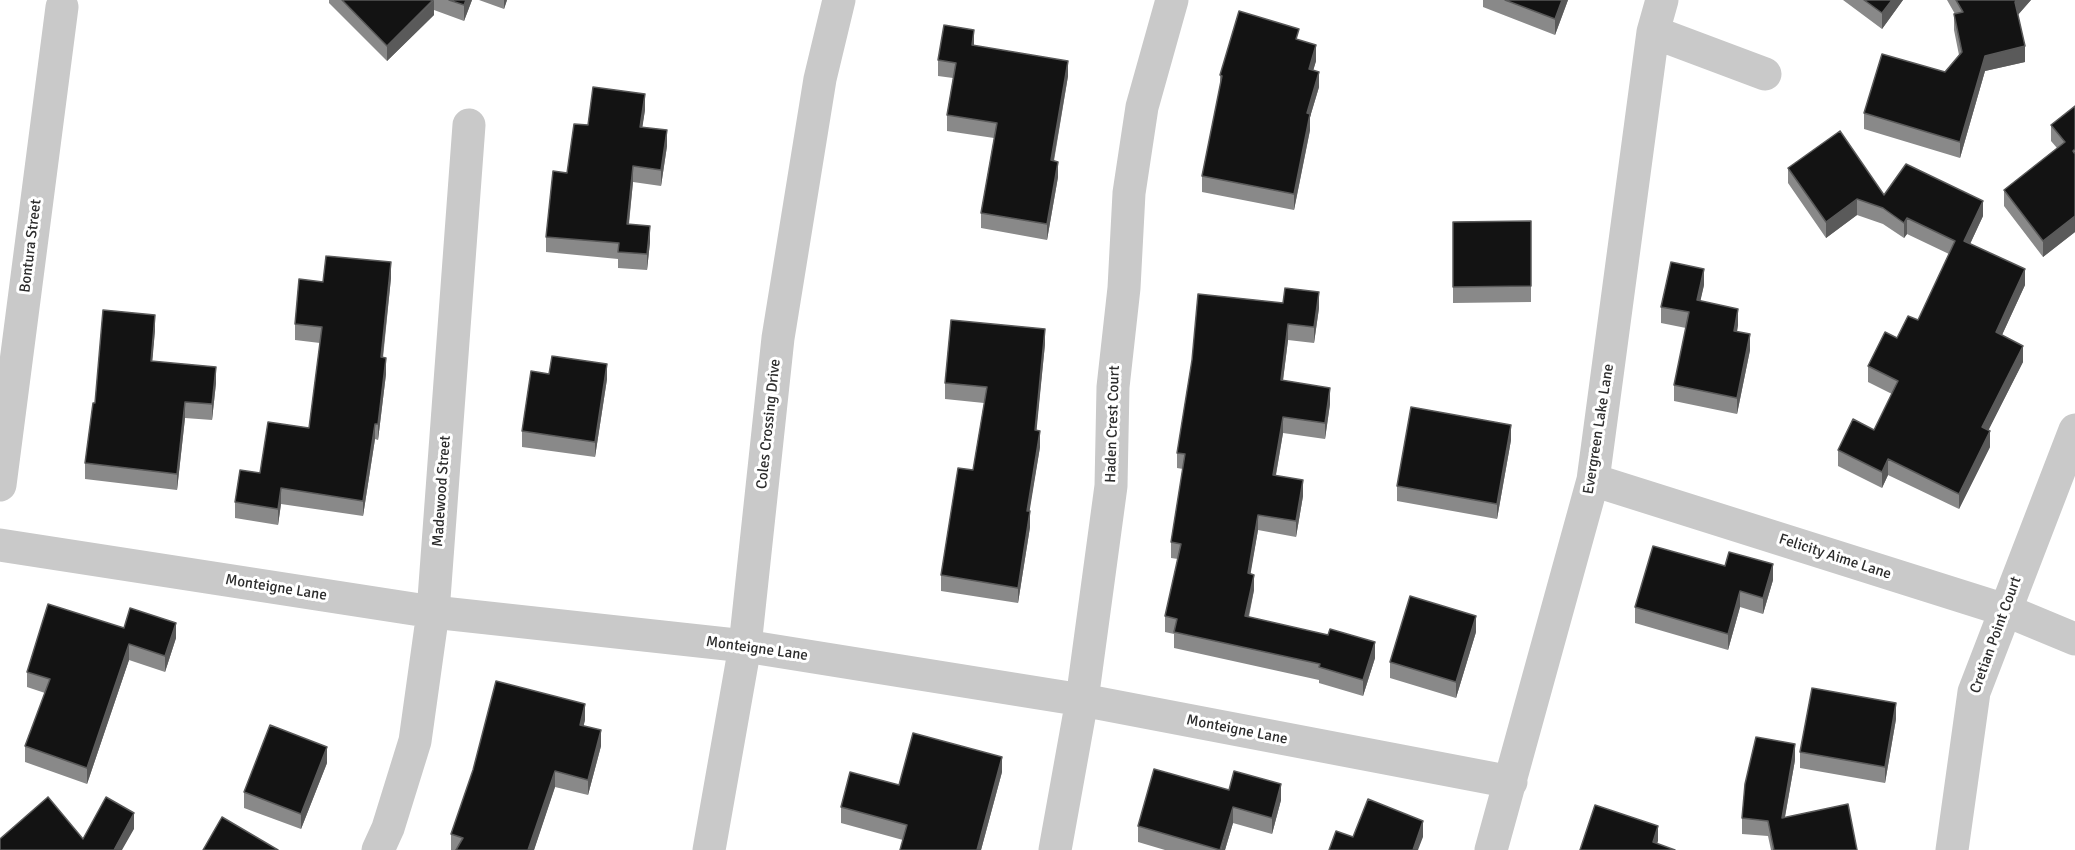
<!DOCTYPE html>
<html>
<head>
<meta charset="utf-8">
<style>
  body { margin:0 }
  canvas { display:block; background:#fff }
</style>
</head>
<body>
<canvas width="2075" height="850"></canvas>
<script>
const ctx = document.querySelector('canvas').getContext('2d');
ctx.lineJoin = 'round';
const toPath = rows => new Path2D(rows.map(r => 'M' + r).join(''));
function strokePath(path, color, width, dash) { ctx.strokeStyle = color; ctx.lineWidth = width; ctx.lineCap = dash ? 'butt' : 'round'; ctx.setLineDash(dash || []); ctx.stroke(path); }
function fillPath(path, color) { ctx.fillStyle = color; ctx.fill(path, 'evenodd'); }
function drawText(font, color, halo, rows, align = 'center') {
  ctx.font = font + ' Signika,sans-serif'; ctx.lineWidth = 6; ctx.setLineDash([]); ctx.textBaseline = 'middle'; ctx.strokeStyle = halo; ctx.fillStyle = color; for (const [text, x, y, turn = 0] of rows) {
    ctx.save(); ctx.translate(x, y); ctx.rotate((+turn || 0) * Math.PI / 180); ctx.textAlign = isNaN(turn) ? turn : align; if (halo) ctx.strokeText(text, 0, 0); ctx.fillText(text, 0, 0); ctx.restore();
  }
}
const minor = toPath([
  [1653,32,1765,74],
  [1593,480,2005,610,2075,639],
  [0,485,62,7],
  [0,545,433,612,745,646,1082,700,1511,782],
  [378,850,388,828,415,741,433,612,469,125],
  [1055,850,1082,700,1111,486,1113,387,1124,288,1129,193,1142,107,1172,0],
  [1491,850,1593,480,1653,32,1662,0],
  [1952,850,1974,692,2075,430]
]);
const tertiary = toPath([
  [709,850,745,646,778,338,820,79,839,0]
]);
const wall = toPath([
  [329,0,472,0,464,21,434,10,434,15,387,61,329,3],
  [479,0,507,0,504,9],
  [1483,0,1568,0,1555,35,1483,7],
  [1843,0,1903,0,1882,29],
  [1947,0,2031,0,2018,15,2025,62,1985,71,1960,158,1864,129,1864,113,1945,72,1959,55,1954,30,1954,14,1955,14],
  [1299,40,1316,61,1313,70,1319,87,1310,117,1310,130,1294,210,1202,192,1202,176,1220,86,1220,75],
  [974,46,1068,76,1054,161,1058,177,1047,240,981,228,981,213,994,138,947,131,947,115,953,78,938,76,938,60],
  [2075,106,2075,232,2043,257,2004,206,2004,190,2057,148,2051,141,2051,125],
  [645,110,642,127,667,146,661,186,633,182,629,224,650,242,647,270,618,268,618,259,546,252,546,237,588,125],
  [1788,168,1884,195,1983,216,1970,244,2025,285,2002,335,2023,362,1988,430,1990,447,1959,509,1888,475,1882,488,1838,466,1838,450,1874,430,1892,394,1868,382,1868,366,1897,338,1918,320,1949,254,1907,234,1904,238,1883,224,1857,215,1826,238,1788,183],
  [1531,221,1531,302,1453,303,1453,222],
  [391,278,383,358,386,374,378,440,375,439,363,516,281,504,278,525,235,518,235,502,260,473,309,428,320,343,295,340,295,324,323,282],
  [1704,285,1700,301,1738,325,1737,332,1750,350,1737,414,1674,401,1674,385,1686,328,1661,323,1661,307],
  [1319,308,1314,343,1288,340,1283,380,1330,404,1325,439,1283,433,1276,475,1303,496,1296,537,1258,530,1250,574,1254,590,1249,617,1375,658,1363,696,1319,683,1319,680,1174,648,1174,634,1165,632,1165,616,1178,559,1171,558,1171,542,1183,469,1177,468,1177,453,1192,360],
  [155,330,152,361,216,383,212,420,185,418,177,490,85,479,85,463,95,403],
  [1045,344,1036,431,1040,447,1029,511,1030,527,1018,603,941,591,941,575,973,470,984,403,945,399,945,383],
  [549,374,607,379,595,457,522,447,522,431],
  [1511,440,1497,519,1397,501,1397,486],
  [1773,580,1763,614,1740,607,1728,650,1635,623,1635,607],
  [124,628,176,638,165,672,129,660,87,784,25,762,25,746,45,693,27,687,27,672],
  [1476,632,1456,698,1390,678,1390,662],
  [1896,719,1885,783,1800,768,1800,752],
  [585,720,583,726,601,746,588,795,555,787,534,850,451,850,451,834],
  [1795,760,1785,817,1857,850,1771,850,1768,836,1742,834,1742,818],
  [327,763,301,829,244,808,244,792],
  [1002,772,981,850,900,850,903,840,841,823,841,807,899,785],
  [1229,790,1281,800,1272,834,1233,823,1225,850,1165,850,1138,842,1138,826]
]);
const shadedWall = toPath([
  [434,0,434,15,387,61,387,46],
  [466,0,472,0,464,21,464,5],
  [504,0,507,0,504,9],
  [1562,0,1568,0,1555,35,1555,19],
  [1892,0,1903,0,1882,29,1882,13],
  [2017,0,2031,0,2015,18,2015,2],
  [974,30,974,45,972,45],
  [1316,45,1316,61,1309,85,1309,69],
  [2025,46,2025,62,1985,71,1960,158,1960,142,1985,56],
  [1068,61,1068,76,1051,176,1051,160],
  [1319,72,1319,87,1310,117,1310,130,1294,210,1294,194,1307,113],
  [645,94,645,110,640,143,640,127],
  [667,130,667,146,661,186,661,170],
  [1058,162,1058,177,1047,240,1047,224],
  [633,166,633,182,627,240,627,224],
  [1857,199,1857,215,1826,238,1826,222],
  [1983,201,1983,216,1964,257,1964,241],
  [2075,216,2075,232,2043,257,2043,241],
  [1907,218,1907,234,1904,238,1904,223],
  [650,226,650,242,647,270,647,254],
  [391,262,391,278,381,373,381,357],
  [1704,269,1704,285,1697,316,1697,300],
  [2025,269,2025,285,1996,348,1996,332],
  [1319,292,1319,308,1314,343,1314,327],
  [1738,309,1738,325,1734,347,1734,331],
  [155,315,155,330,151,377,151,361],
  [1288,324,1288,340,1281,396,1281,380],
  [1045,329,1045,344,1035,446,1035,430],
  [1750,334,1750,350,1737,414,1737,398],
  [2023,346,2023,362,1982,443,1982,427],
  [386,358,386,374,378,440,378,424],
  [607,364,607,379,595,457,595,442],
  [216,367,216,383,212,420,212,404],
  [1330,388,1330,404,1325,439,1325,423],
  [185,402,185,418,177,490,177,474],
  [1283,417,1283,433,1273,491,1273,475],
  [375,424,375,439,363,516,363,501],
  [1511,425,1511,440,1497,519,1497,504],
  [1040,431,1040,447,1027,527,1027,511],
  [1990,431,1990,447,1959,509,1959,494],
  [1888,459,1888,475,1882,488,1882,472],
  [1303,480,1303,496,1296,537,1296,521],
  [281,488,281,504,278,525,278,509],
  [1030,511,1030,527,1018,603,1018,588],
  [1258,515,1258,530,1248,589,1248,573],
  [1773,564,1773,580,1763,614,1763,598],
  [1254,575,1254,590,1245,632,1245,616],
  [1740,591,1740,607,1728,650,1728,634],
  [1476,616,1476,632,1456,698,1456,682],
  [176,623,176,638,165,672,165,656],
  [1375,642,1375,658,1363,696,1363,680],
  [129,644,129,660,87,784,87,768],
  [1896,703,1896,719,1885,783,1885,767],
  [585,704,585,720,580,741,580,725],
  [601,730,601,746,588,795,588,780],
  [1795,744,1795,760,1782,833,1782,818],
  [327,747,327,763,301,829,301,814],
  [1002,757,1002,772,981,850,977,850],
  [555,771,555,787,534,850,528,850],
  [1281,784,1281,800,1272,834,1272,818],
  [1233,807,1233,823,1225,850,1221,850],
  [134,813,134,829,122,850,114,850],
  [1423,821,1423,837,1418,850,1413,850],
  [1658,826,1658,841,1655,850,1653,842]
]);
const building = toPath([
  [342,0,433,0,387,46,342,0],
  [449,0,466,0,464,5,449,0],
  [1505,0,1562,0,1555,19,1505,0],
  [1864,0,1892,0,1882,13,1864,0],
  [1956,0,2017,0,2015,2,2025,46,1985,56,1960,142,1864,113,1882,54,1945,72,1962,52,1954,14,1963,12,1956,0],
  [1239,11,1299,29,1296,39,1316,45,1309,69,1319,72,1307,113,1310,114,1294,194,1202,176,1222,76,1220,75,1239,11],
  [944,25,974,30,972,45,1068,61,1051,160,1058,162,1047,224,981,213,997,123,947,115,956,63,938,60,944,25],
  [593,87,645,94,640,127,667,130,661,170,633,166,627,224,650,226,647,254,618,252,619,243,546,237,553,171,567,173,574,124,588,125,593,87],
  [2075,106,2075,149,2073,151,2075,154,2075,216,2043,241,2004,190,2065,142,2051,125,2075,106],
  [1840,131,1884,195,1906,164,1983,201,1964,241,2025,269,1996,332,2023,346,1982,427,1990,431,1959,494,1888,459,1882,472,1838,450,1853,419,1874,430,1898,381,1868,366,1885,332,1897,338,1908,316,1918,320,1955,241,1907,218,1904,223,1883,208,1857,199,1826,222,1788,168,1840,131],
  [1531,221,1531,286,1453,287,1453,222,1531,221],
  [326,256,391,262,381,357,386,358,378,424,375,424,363,501,281,488,278,509,235,502,240,470,260,473,268,422,309,428,322,327,295,324,299,279,323,282,326,256],
  [1671,262,1704,269,1697,300,1738,309,1734,331,1750,334,1737,398,1674,385,1689,312,1661,307,1671,262],
  [1285,288,1319,292,1314,327,1288,324,1281,380,1330,388,1325,423,1283,417,1273,475,1303,480,1296,521,1258,515,1248,573,1254,575,1245,616,1328,635,1330,629,1375,642,1363,680,1319,667,1320,664,1174,632,1177,619,1165,616,1181,544,1171,542,1185,454,1177,453,1192,360,1198,294,1283,303,1285,288],
  [103,310,155,315,151,361,216,367,212,404,185,402,177,474,85,463,93,403,95,403,103,310],
  [951,320,1045,329,1035,430,1040,431,1027,511,1030,511,1018,588,941,575,958,468,973,470,987,387,945,383,951,320],
  [552,356,607,364,595,442,522,431,531,371,549,374,552,356],
  [1411,407,1511,425,1497,504,1397,486,1411,407],
  [1653,546,1725,566,1729,552,1773,564,1763,598,1740,591,1728,634,1635,607,1653,546],
  [1410,596,1476,616,1456,682,1390,662,1410,596],
  [48,604,124,628,130,608,176,623,165,656,129,644,87,768,25,746,50,679,27,672,48,604],
  [496,681,585,704,580,725,601,730,588,780,555,771,528,850,456,850,463,838,451,834,473,770,496,681],
  [1812,688,1896,703,1885,767,1800,752,1812,688],
  [270,725,327,747,301,814,244,792,270,725],
  [913,733,1002,757,977,850,900,850,907,825,841,807,850,772,899,785,913,733],
  [1756,737,1795,744,1782,818,1848,804,1857,850,1774,850,1768,821,1742,818,1745,784,1756,737],
  [1154,769,1229,790,1234,771,1281,784,1272,818,1233,807,1220,850,1138,826,1154,769],
  [48,797,83,839,106,797,134,813,114,850,0,850,0,839,48,797],
  [1368,799,1423,821,1413,850,1329,850,1336,831,1353,837,1368,799],
  [1595,805,1658,826,1653,842,1675,850,1580,850,1595,805],
  [222,817,278,850,203,850,222,817]
]);
const streetNames = [
  ["Bontura Street",31,246,-83],
  ["Coles Crossing Drive",769,424,-84],
  ["Haden Crest Court",1113,424,-88],
  ["Evergreen Lake Lane",1599,429,-81],
  ["Madewood Street",442,491,-86],
  ["Felicity Aime Lane",1835,557,18],
  ["Monteigne Lane",276,588,9],
  ["Cretian Point Court",1996,635,-70],
  ["Monteigne Lane",757,649,8],
  ["Monteigne Lane",1237,730,11]
];
strokePath(minor, '#c9c9c9', 33);
strokePath(tertiary, '#c9c9c9', 33);
fillPath(wall, '#898989');
fillPath(shadedWall, '#5a5a5a');
fillPath(building, '#131313');
strokePath(building, '#5a5a5a', 1.5);
drawText('15px', '#2c2c2c', '#fff', streetNames);
</script>
</body>
</html>
